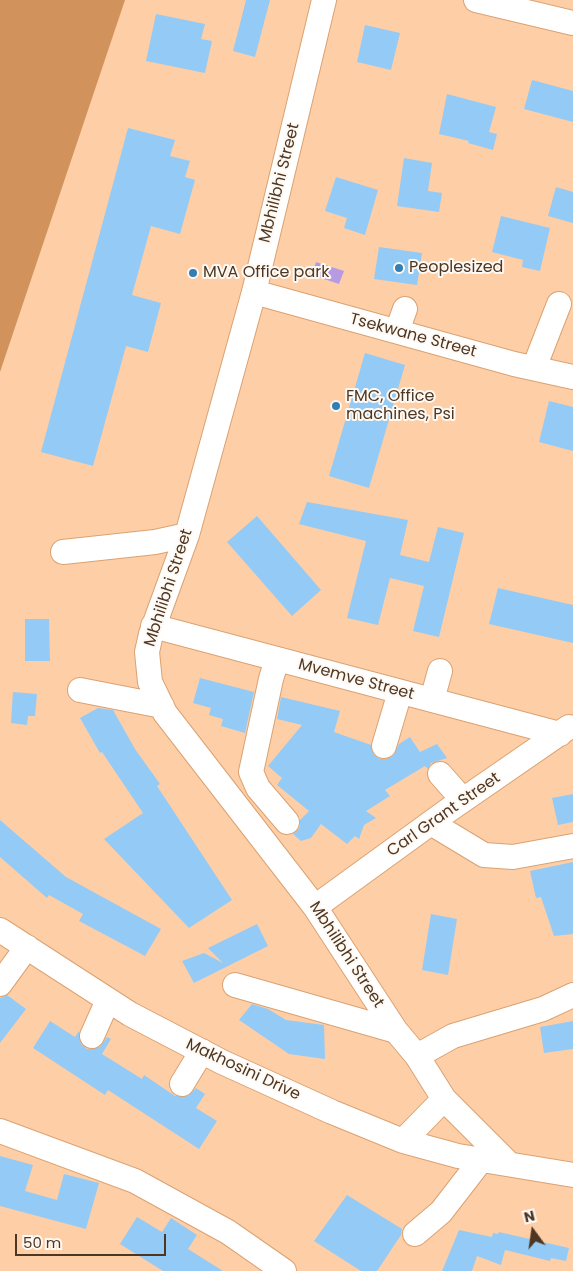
<!DOCTYPE html>
<html>
<head>
<meta charset="utf-8">
<style>
  body { margin:0 }
  #map { position:relative; width:573px; height:1271px; overflow:hidden; background:#fecea7; font-family:Poppins,sans-serif }
  canvas { display:block }
  .north { position:absolute; left:508px; top:1206px; width:50px; height:50px; -webkit-text-stroke:4px #fff9f4; paint-order:stroke; rotate:346deg; font-size:14px; font-weight:700; line-height:20px; text-align:center; color:#4e3722 }
  .north::after { content:''; display:block; margin:auto; width:18px; height:22px; background:#4e3722; clip-path:polygon(50% 0,100% 100%,50% 72%,0 100%) }
  .scale { position:absolute; left:15px; top:1234px; width:151px; height:22px; box-sizing:border-box; border:2px solid #4e3722; border-top:0; padding-left:6px; font-size:15px; line-height:18px; white-space:nowrap; color:#4e3722; -webkit-text-stroke:4px #fff9f4; paint-order:stroke }
</style>
</head>
<body>
<div id="map">
<canvas width="573" height="1271"></canvas>
<div class="north">N</div>
<div class="scale">50 m</div>
</div>
<script>
const ctx = document.querySelector('canvas').getContext('2d');
ctx.lineJoin = 'round';
function fillPath(path, color) { ctx.fillStyle = color; ctx.fill(path, 'evenodd'); }
const toPath = rows => new Path2D(rows.map(r => 'M' + r).join(''));
function strokePath(path, color, width, dash) { ctx.strokeStyle = color; ctx.lineWidth = width; ctx.lineCap = dash ? 'butt' : 'round'; ctx.setLineDash(dash || []); ctx.stroke(path); }
function drawText(font, color, halo, rows, align = 'center') {
  ctx.font = font + ' Poppins,sans-serif'; ctx.lineWidth = 4; ctx.setLineDash([]); ctx.textBaseline = 'middle'; ctx.strokeStyle = halo; ctx.fillStyle = color; for (const [text, x, y, turn = 0] of rows) {
    ctx.save(); ctx.translate(x, y); ctx.rotate((+turn || 0) * Math.PI / 180); ctx.textAlign = isNaN(turn) ? turn : align; if (halo) ctx.strokeText(text, 0, 0); ctx.fillText(text, 0, 0); ctx.restore();
  }
}
const forest = toPath([
  [0,0,125,0,0,372]
]);
const water = toPath([
  [316,262,344,271,339,284,312,275]
]);
const building = toPath([
  [246,0,270,0,255,57,233,51],
  [156,14,205,24,201,39,212,41,205,73,146,61],
  [365,25,400,33,391,70,357,62],
  [532,80,573,91,573,122,524,109],
  [447,94,496,107,489,132,497,134,493,150,468,143,469,141,439,134],
  [128,128,175,140,170,156,190,161,185,177,195,180,180,234,151,226,132,295,161,303,148,352,126,346,93,466,41,452],
  [404,158,432,163,428,191,442,193,439,212,397,206],
  [336,177,378,190,365,235,344,228,347,218,325,211],
  [556,187,573,192,573,223,548,216],
  [501,216,550,228,540,271,522,267,523,260,492,252],
  [379,247,422,253,417,285,374,279],
  [365,353,405,365,369,488,329,476],
  [549,401,573,407,573,451,539,442],
  [307,502,408,520,400,555,429,562,438,527,464,533,439,637,413,631,424,586,390,578,378,625,347,618,366,541,299,524],
  [257,516,321,590,292,616,227,542],
  [498,588,573,605,573,643,489,624],
  [25,619,49,619,50,661,25,661],
  [200,678,254,692,245,733,221,726,223,719,209,715,211,708,193,703],
  [13,692,37,694,35,716,28,716,27,725,11,723],
  [281,697,340,711,334,732,371,745,374,755,380,759,387,759,393,756,399,744,410,737,420,752,437,744,447,758,431,763,428,769,425,766,385,790,390,796,366,811,376,818,364,825,359,839,355,836,347,844,321,824,311,838,301,841,293,834,300,827,300,820,309,811,277,785,282,778,268,766,302,725,277,719],
  [98,708,113,710,135,749,160,784,157,786,232,900,189,928,104,839,143,813,102,752,100,753,80,718],
  [573,794,573,822,558,825,552,798],
  [0,820,66,877,161,929,145,956,79,921,83,914,49,895,47,898,0,857],
  [573,862,573,934,554,936,541,897,536,898,530,871],
  [431,914,457,919,448,975,422,970],
  [257,924,268,946,194,983,182,961,204,953,223,963,208,948],
  [7,995,26,1009,0,1043,0,998],
  [252,1004,268,1009,286,1020,324,1025,325,1059,289,1054,239,1020],
  [50,1021,75,1037,79,1031,81,1044,87,1049,100,1047,107,1037,111,1039,102,1054,142,1079,144,1075,175,1096,188,1096,196,1088,205,1094,196,1108,217,1121,199,1149,108,1090,105,1095,33,1048],
  [573,1021,573,1049,544,1053,540,1027],
  [0,1156,33,1165,25,1191,57,1200,64,1174,99,1183,86,1229,0,1206],
  [347,1195,402,1229,401,1235,377,1271,361,1271,314,1241],
  [137,1217,162,1232,171,1218,197,1235,188,1249,223,1271,163,1271,120,1244],
  [459,1230,492,1237,493,1233,498,1234,499,1232,569,1248,566,1261,551,1258,550,1261,505,1250,501,1265,477,1256,472,1271,442,1271]
]);
const street = toPath([
  [324,0,254,292,187,535,151,634,147,652,150,682,165,713,315,907,396,1031,417,1056,444,1099,507,1162],
  [476,0,573,23],
  [254,292,514,364,573,377],
  [397,331,405,309],
  [534,368,559,304],
  [63,552,155,542,187,535],
  [153,626,560,734],
  [277,659,271,679,251,772,258,788,287,822],
  [80,690,162,706],
  [432,700,440,671],
  [384,746,400,692],
  [440,774,463,800],
  [431,823,484,855,513,857,573,846],
  [315,907,450,809,569,727],
  [0,930,130,1014,222,1062,332,1112,403,1141,458,1156,573,1175],
  [0,984,27,947],
  [235,985,396,1031],
  [92,1036,108,1000],
  [417,1056,453,1036,543,1009,573,995],
  [182,1084,202,1051],
  [0,1131,135,1181,228,1232,284,1271],
  [403,1141,444,1099],
  [415,1234,441,1212,482,1159]
]);
const markers = [
  [399,268,5,"#337fb2"],
  [193,273,5,"#337fb2"],
  [336,406,5,"#337fb2"]
];
const streetNames = [
  ["Mbhilibhi Street",280,183,-76],
  ["Tsekwane Street",413,336,15],
  ["Mbhilibhi Street",169,588,-72],
  ["Mvemve Street",356,680,15],
  ["Carl Grant Street",444,815,-35],
  ["Mbhilibhi Street",346,955,57],
  ["Makhosini Drive",243,1070,25]
];
const poiNames = [
  ["Peoplesized",409,268],
  ["MVA Office park",203,273],
  ["FMC, Office",346,397],
  ["machines, Psi",346,415]
];
fillPath(forest, '#d1935b');
fillPath(water, '#b69be2');
fillPath(building, '#93cbf6');
strokePath(street, '#dba271', 26);
strokePath(street, '#fff', 24);
for (const [x, y, r, color] of markers) { const dot = new Path2D(); dot.arc(x, y, r, 0, 2 * Math.PI); ctx.fillStyle = color; ctx.fill(dot); strokePath(dot, '#fff9f4', 2); }
drawText('16px', '#4e3722', '#fff9f4', streetNames);
drawText('16px', '#4e3722', '#fff9f4', poiNames, 'left');
</script>
</body>
</html>
